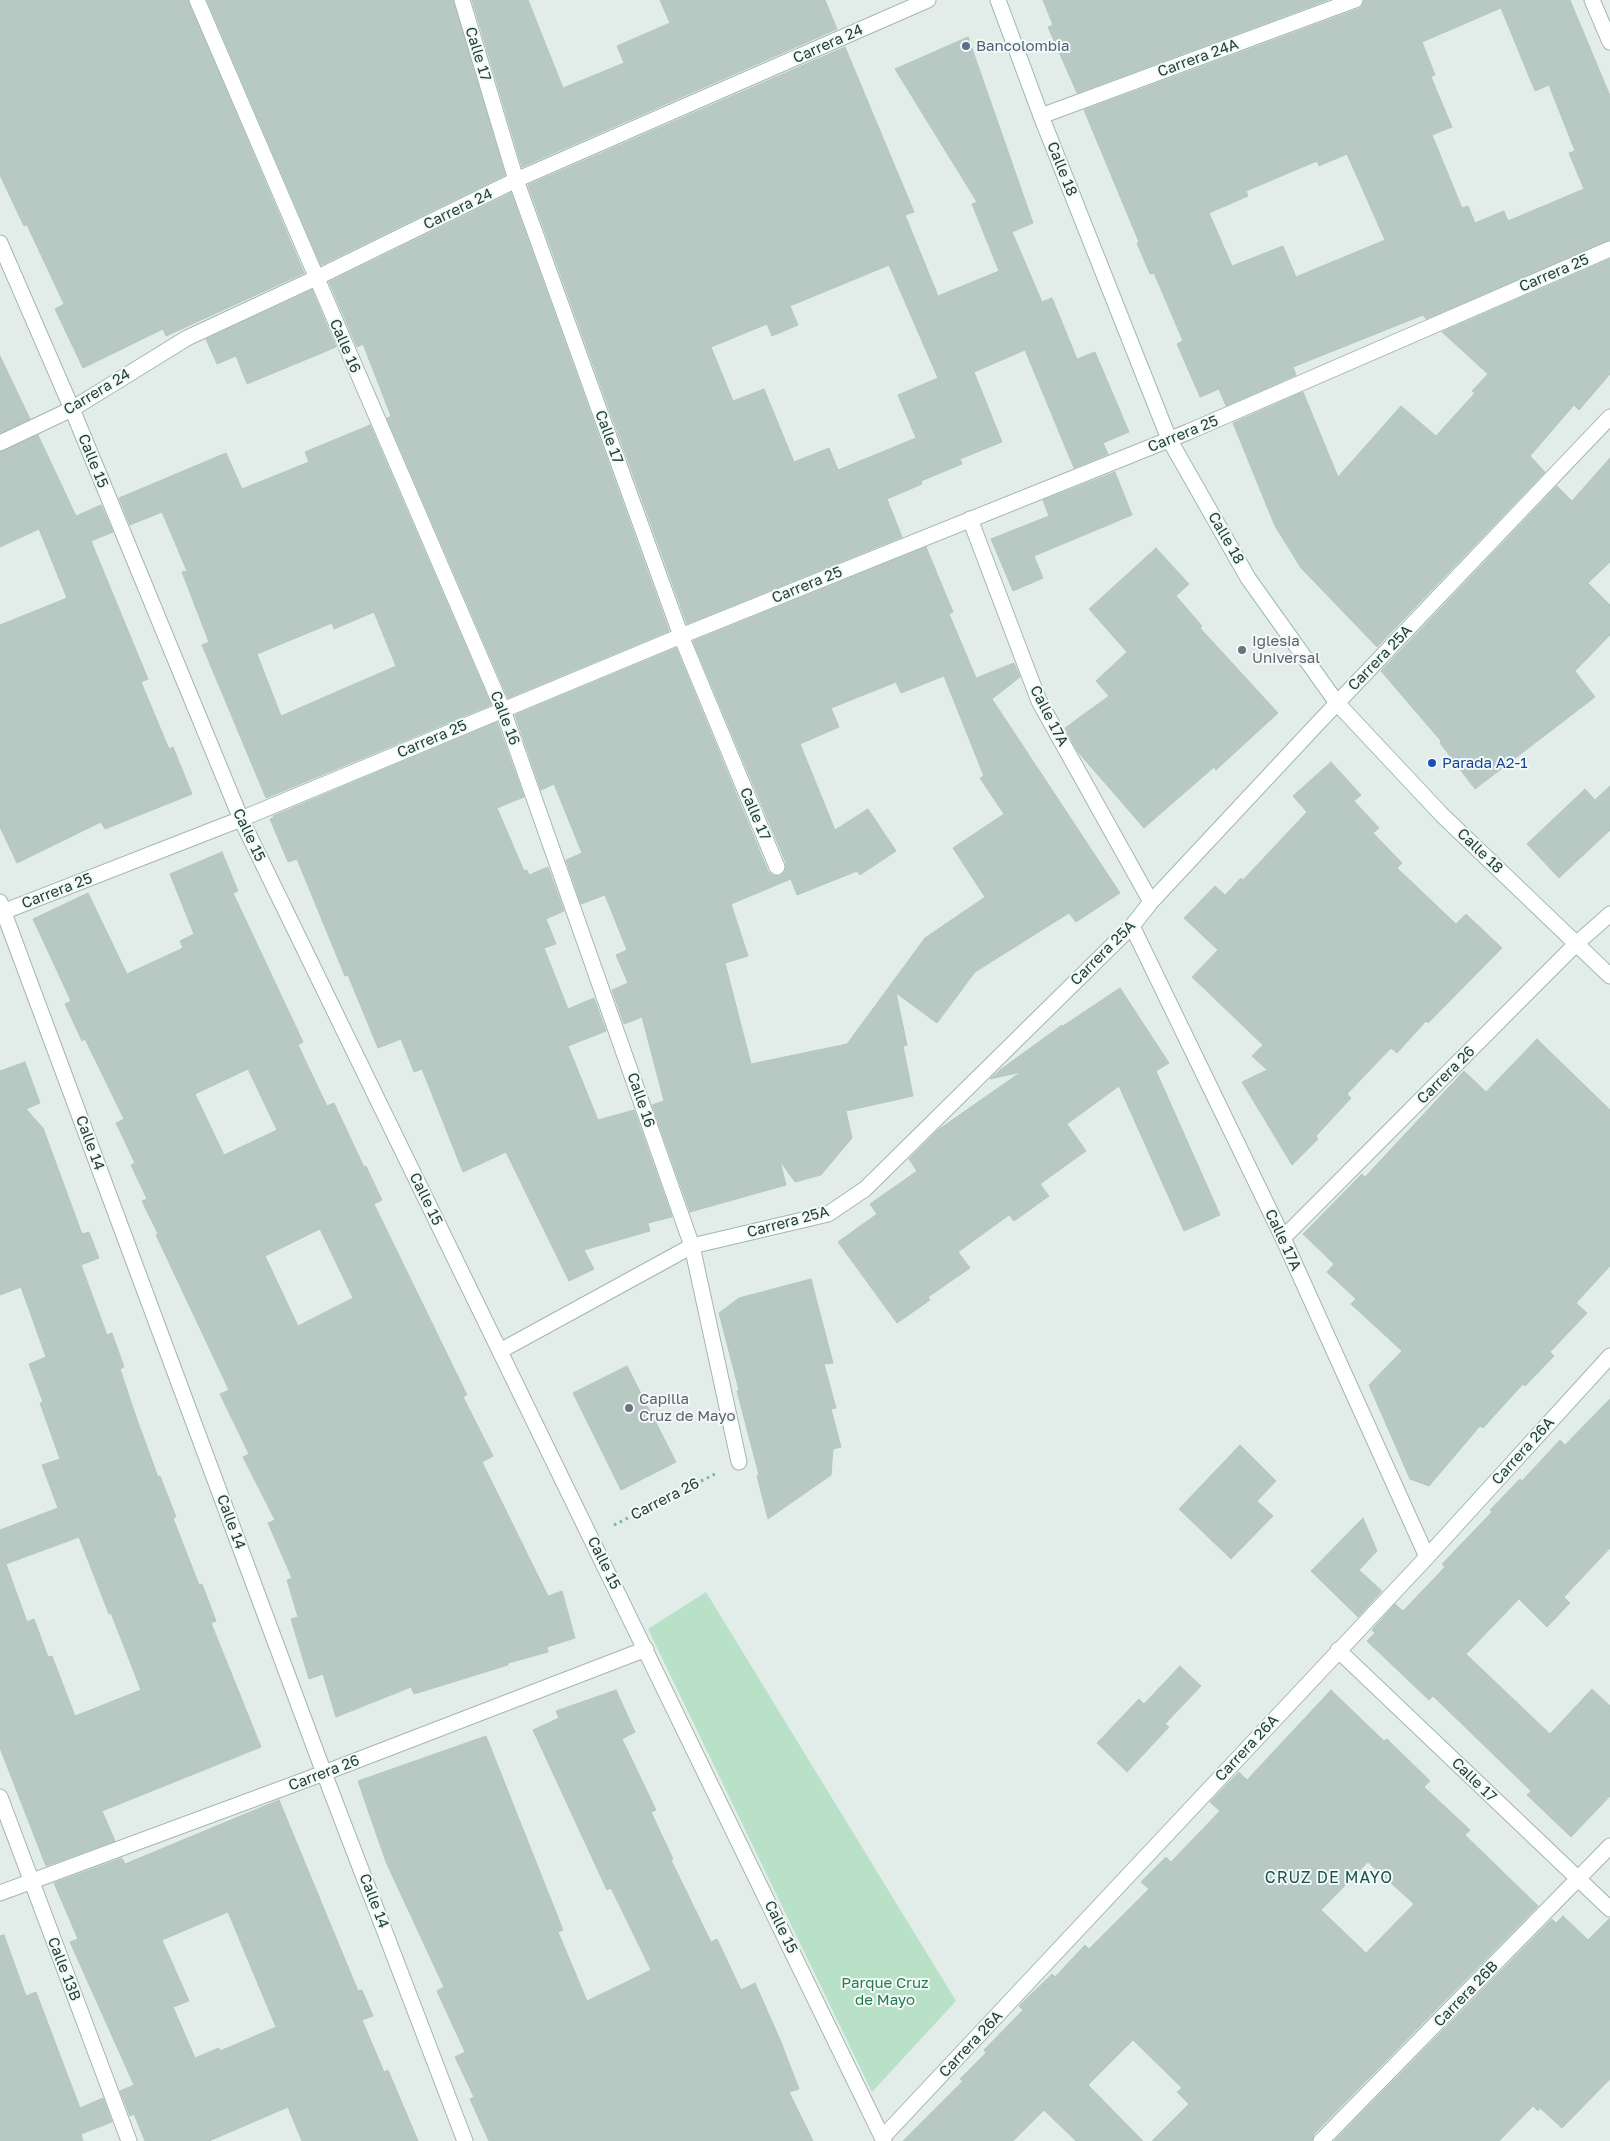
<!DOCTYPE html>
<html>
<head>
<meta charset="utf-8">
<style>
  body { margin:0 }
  canvas { display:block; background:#e2ede9 }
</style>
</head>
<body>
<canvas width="1610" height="2141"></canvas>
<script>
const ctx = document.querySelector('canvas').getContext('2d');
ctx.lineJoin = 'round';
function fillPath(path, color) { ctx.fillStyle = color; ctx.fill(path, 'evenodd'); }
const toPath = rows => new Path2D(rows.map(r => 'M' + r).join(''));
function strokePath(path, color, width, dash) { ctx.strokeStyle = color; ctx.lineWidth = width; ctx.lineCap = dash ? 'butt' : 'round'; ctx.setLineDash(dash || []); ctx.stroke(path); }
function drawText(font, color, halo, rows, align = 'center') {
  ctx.font = font + ' "Golos Text",sans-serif'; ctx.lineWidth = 4; ctx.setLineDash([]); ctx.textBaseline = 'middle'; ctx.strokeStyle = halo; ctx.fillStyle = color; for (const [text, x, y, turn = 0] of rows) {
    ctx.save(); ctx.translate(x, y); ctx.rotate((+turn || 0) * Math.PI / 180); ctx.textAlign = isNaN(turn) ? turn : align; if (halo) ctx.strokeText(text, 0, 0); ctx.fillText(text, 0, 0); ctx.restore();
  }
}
const green = toPath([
  [706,1592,956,2001,872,2092,648,1629]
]);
const building = toPath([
  [0,0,188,0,304,273,166,336,163,329,83,368,55,309,64,304,27,225,24,226,0,175,0,0],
  [207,0,453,0,505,175,321,265,207,0],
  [472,0,528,0,563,88,624,63,617,46,670,23,660,0,825,0,837,29,522,167,472,0],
  [1043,0,1328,0,1077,93,1048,27,1053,25,1043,0],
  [1364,0,1570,0,1610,96,1610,240,1426,319,1423,315,1293,367,1296,375,1226,406,1219,389,1200,397,1177,344,1183,341,1154,273,1150,274,1137,243,1139,242,1084,110,1358,9,1362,6,1364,0],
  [1501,8,1535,91,1549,85,1575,151,1569,153,1584,189,1508,221,1504,211,1475,223,1468,206,1462,208,1432,135,1452,127,1431,77,1435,75,1422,42,1501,8],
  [1347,154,1385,240,1296,277,1283,246,1232,266,1209,213,1248,196,1246,191,1317,161,1319,166,1347,154],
  [968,37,1033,223,1012,232,1042,302,1052,298,1077,359,1095,352,1129,432,1103,443,1108,454,1074,468,1025,350,974,372,1002,442,960,459,962,464,921,481,922,484,887,499,902,537,687,624,528,185,845,47,914,212,905,215,938,296,999,271,972,204,977,202,895,69,968,37],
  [889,265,938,378,898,395,916,438,838,470,829,448,794,462,764,389,733,401,711,347,767,324,772,336,798,325,790,306,889,265],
  [511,193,669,631,508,698,387,418,391,416,363,344,357,347,329,282,511,193],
  [1610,259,1610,374,1579,410,1574,405,1530,456,1545,472,1377,647,1301,568,1275,526,1233,423,1303,392,1338,477,1401,406,1436,436,1475,393,1472,391,1488,374,1442,332,1610,259],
  [312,290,336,347,247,384,236,356,217,364,206,339,312,290],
  [0,356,30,419,0,433,0,356],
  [370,425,491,705,266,798,202,645,209,642,182,572,187,571,162,512,130,525,119,498,226,453,242,489,309,462,305,452,370,425],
  [374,612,396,666,281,716,257,654,332,623,334,629,374,612],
  [38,435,76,516,101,505,113,532,91,541,148,679,141,682,169,749,173,747,192,794,105,829,101,822,17,863,0,827,0,625,67,598,39,529,0,547,0,452,38,435],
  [1610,458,1610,562,1588,583,1610,605,1610,635,1575,671,1595,697,1475,789,1440,743,1441,741,1381,671,1557,486,1572,501,1610,458],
  [1115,472,1132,515,1034,556,1043,578,1013,591,991,539,1049,516,1043,500,1115,472],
  [926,547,953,612,949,614,976,678,1014,663,1020,677,992,699,1120,893,1076,922,1069,913,975,972,937,1023,896,993,907,1045,903,1046,913,1096,846,1111,852,1138,821,1175,795,1182,780,1161,786,1185,690,1212,652,1105,664,1101,642,1017,624,1024,612,990,628,983,616,955,627,950,605,895,581,904,566,860,582,853,554,784,541,790,515,715,676,648,768,871,772,875,780,876,785,872,786,863,693,641,926,547],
  [944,676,984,776,980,778,1004,814,953,848,985,897,925,938,847,1044,751,1064,725,963,748,956,731,904,791,879,797,895,857,871,860,875,896,851,868,809,835,830,800,744,839,727,831,708,896,682,901,693,944,676],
  [1156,548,1189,584,1176,596,1202,626,1200,628,1278,713,1216,770,1214,767,1144,828,1078,752,1065,728,1109,696,1096,681,1127,652,1089,609,1156,548],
  [497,722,524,797,497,808,524,871,527,870,529,875,548,867,564,911,546,919,556,944,544,948,568,1009,594,998,606,1031,568,1046,598,1120,634,1110,672,1217,648,1223,650,1231,584,1250,594,1269,569,1281,506,1152,463,1172,422,1069,414,1072,401,1039,378,1048,348,975,345,976,297,859,288,862,270,819,274,818,273,816,497,722],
  [1331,762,1361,795,1354,801,1379,828,1373,833,1402,863,1397,868,1456,924,1466,914,1502,948,1428,1023,1426,1021,1397,1053,1391,1048,1347,1094,1351,1098,1316,1136,1318,1139,1292,1165,1242,1082,1267,1070,1252,1056,1263,1045,1192,977,1218,950,1184,918,1215,886,1225,895,1241,878,1243,880,1307,812,1293,796,1331,762],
  [1610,786,1610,830,1559,878,1527,844,1585,789,1595,800,1610,786],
  [222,852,238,891,233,893,303,1042,298,1045,327,1106,334,1103,364,1167,366,1166,382,1200,374,1204,467,1395,463,1397,493,1456,482,1462,548,1596,562,1591,575,1638,547,1647,548,1652,508,1663,508,1665,414,1694,411,1687,336,1717,323,1674,309,1679,291,1619,298,1617,287,1580,292,1578,268,1523,275,1520,243,1457,249,1454,220,1394,229,1390,156,1235,158,1234,142,1201,147,1199,131,1165,135,1163,116,1123,124,1119,85,1039,82,1041,65,1004,71,1001,33,919,88,893,127,974,183,948,180,941,194,934,170,874,222,852],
  [248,1069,277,1130,224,1155,195,1094,248,1069],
  [320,1229,353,1298,298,1326,265,1256,320,1229],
  [1120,988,1169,1063,1156,1071,1220,1215,1184,1231,1119,1086,1067,1124,1086,1151,1040,1184,1049,1196,1014,1221,1009,1215,958,1252,970,1268,928,1297,930,1300,897,1323,838,1242,877,1214,870,1204,917,1171,909,1159,938,1130,1021,1072,990,1079,1000,1070,1062,1025,1063,1026,1120,988],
  [1537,1039,1610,1110,1610,1266,1576,1303,1587,1313,1550,1352,1554,1356,1525,1386,1523,1384,1483,1428,1480,1426,1429,1486,1410,1479,1369,1385,1402,1351,1351,1304,1356,1299,1327,1272,1334,1264,1303,1234,1362,1174,1365,1177,1464,1071,1486,1092,1537,1039],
  [25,1062,40,1103,26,1109,43,1128,82,1234,89,1232,99,1258,81,1265,107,1335,112,1333,124,1367,120,1369,135,1414,158,1477,160,1476,176,1517,173,1518,199,1585,202,1584,216,1621,211,1623,261,1747,102,1811,115,1841,46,1866,0,1748,0,1530,58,1508,42,1465,60,1459,40,1403,43,1402,29,1364,46,1357,21,1287,0,1295,0,1071,25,1062],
  [79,1537,109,1614,111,1613,141,1690,75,1716,52,1656,48,1657,34,1619,27,1622,6,1564,79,1537],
  [811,1279,833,1363,824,1364,836,1408,831,1409,841,1447,833,1449,831,1475,768,1519,757,1476,759,1475,737,1391,739,1390,719,1313,739,1298,811,1279],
  [627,1366,676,1462,621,1490,573,1393,627,1366],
  [1610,1399,1610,1548,1564,1597,1570,1603,1547,1627,1519,1599,1466,1654,1550,1734,1592,1689,1610,1706,1610,1796,1571,1837,1527,1795,1531,1791,1433,1696,1429,1700,1367,1641,1375,1633,1372,1630,1395,1604,1403,1611,1445,1567,1442,1564,1492,1512,1490,1510,1520,1479,1522,1481,1560,1440,1565,1445,1610,1399],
  [1240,1445,1276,1481,1257,1501,1273,1516,1231,1559,1179,1509,1240,1445],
  [1363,1518,1377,1551,1359,1570,1382,1591,1358,1617,1311,1571,1363,1518],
  [1180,1666,1201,1686,1165,1724,1169,1727,1127,1772,1097,1743,1139,1699,1144,1704,1180,1666],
  [616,1690,635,1732,622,1739,656,1810,651,1812,673,1859,671,1860,711,1942,717,1939,741,1990,755,1983,781,2042,799,2089,789,2092,813,2141,489,2141,470,2099,474,2097,455,2057,465,2052,437,1991,444,1987,386,1862,358,1781,486,1736,563,1930,558,1932,587,2001,651,1970,611,1888,607,1890,533,1730,559,1718,556,1711,616,1690],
  [1331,1690,1384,1741,1387,1739,1430,1781,1424,1787,1470,1830,1465,1835,1538,1906,1314,2134,1312,2141,1152,2141,1189,2104,1177,2092,1182,2088,1133,2040,1088,2085,1143,2141,1076,2141,1044,2110,1013,2141,903,2141,963,2081,960,2079,986,2053,984,2050,1023,2010,1019,2006,1052,1974,1055,1977,1085,1945,1089,1949,1149,1889,1141,1882,1166,1857,1171,1862,1220,1811,1210,1802,1239,1772,1247,1780,1331,1690],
  [1368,1862,1414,1904,1366,1953,1321,1910,1368,1862],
  [279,1800,358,1991,362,1990,373,2016,362,2020,384,2072,388,2070,418,2141,302,2141,288,2107,209,2141,145,2141,134,2114,130,2116,120,2091,134,2085,70,1942,78,1939,54,1883,122,1858,125,1864,279,1800],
  [228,1912,276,2027,220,2051,219,2048,195,2058,173,2007,189,2001,162,1940,228,1912],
  [1563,1916,1588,1940,1610,1918,1610,2079,1562,2128,1540,2108,1538,2111,1533,2106,1499,2141,1334,2141,1552,1919,1556,1923,1563,1916],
  [4,1935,26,1996,36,1992,80,2108,103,2098,112,2122,81,2134,83,2141,0,2141,0,1936,4,1935]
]);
const path = toPath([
  [614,1525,715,1474]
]);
const lane = toPath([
  [692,1246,739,1462]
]);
const street = toPath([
  [197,0,503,710,692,1246],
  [462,0,516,180,681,636,777,867],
  [1592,0,1610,42],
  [1041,116,1355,0],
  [0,243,72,409,241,819,884,2141],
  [0,443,72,409,187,338,316,278,516,180,928,0],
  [970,519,1039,701,1151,902],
  [0,902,324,1773,465,2141],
  [0,913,241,819,681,636,1188,432,1610,249],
  [1132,926,1283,1238,1427,1557],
  [1283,1238,1576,944],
  [500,1351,692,1246,828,1214,865,1189,1132,926,1151,902,1320,721,1610,417],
  [1338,1650,1610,1909],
  [0,1797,129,2141],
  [0,1893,324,1773,646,1649],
  [883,2137,1427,1557,1610,1356],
  [1321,2141,1610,1846]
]);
const secondary = toPath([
  [998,0,1041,116,1169,439,1248,578,1337,703,1442,815,1610,976],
  [1576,944,1610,914]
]);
const markers = [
  [966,46,5,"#5c6f8a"],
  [1242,650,5,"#6b7280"],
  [1432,763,5,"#1a4fb4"],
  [629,1408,5,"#6b7280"]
];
const streetNames = [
  ["Carrera 24",828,44,-24],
  ["Calle 17",478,54,73],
  ["Carrera 24A",1198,58,-20],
  ["Calle 18",1062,169,68],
  ["Carrera 24",458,209,-26],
  ["Carrera 25",1554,273,-23],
  ["Calle 16",345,346,67],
  ["Carrera 24",97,392,-31],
  ["Carrera 25",1183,434,-22],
  ["Calle 17",609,437,70],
  ["Calle 15",93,461,68],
  ["Calle 18",1226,538,60],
  ["Carrera 25",807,585,-22],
  ["Carrera 25A",1380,658,-46],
  ["Calle 17A",1049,716,63],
  ["Calle 16",505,718,69],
  ["Carrera 25",432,739,-23],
  ["Calle 17",755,814,67],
  ["Calle 15",249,835,65],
  ["Calle 18",1480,851,44],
  ["Carrera 25",57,891,-21],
  ["Carrera 25A",1103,953,-45],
  ["Carrera 26",1446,1075,-45],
  ["Calle 16",641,1100,71],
  ["Calle 14",90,1143,70],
  ["Calle 15",426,1199,64],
  ["Carrera 25A",788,1222,-15],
  ["Calle 17A",1283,1240,65],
  ["Carrera 26A",1523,1451,-48],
  ["Carrera 26",665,1499,-27],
  ["Calle 14",231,1522,70],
  ["Calle 15",604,1563,64],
  ["Carrera 26A",1247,1748,-47],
  ["Carrera 26",324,1773,-21],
  ["Calle 17",1474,1780,44],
  ["Calle 14",374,1901,69],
  ["Calle 15",781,1927,64],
  ["Calle 13B",64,1969,69],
  ["Carrera 26B",1466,1994,-46],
  ["Carrera 26A",971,2044,-47]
];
const serviceNames = [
  ["Bancolombia",976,46]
];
const worshipNames = [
  ["Iglesia",1252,641],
  ["Universal",1252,658],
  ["Capilla",639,1399],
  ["Cruz de Mayo",639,1416]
];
const transitNames = [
  ["Parada A2-1",1442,763]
];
const parkNames = [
  ["Parque Cruz",885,1983],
  ["de Mayo",885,2000]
];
const neighbourhoodNames = [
  ["CRUZ DE MAYO",1329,1878]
];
fillPath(green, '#b9e1c7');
fillPath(building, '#b7c9c2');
strokePath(building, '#b3c8c1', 1);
strokePath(lane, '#a4b6b1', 17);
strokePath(street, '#a4b6b1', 17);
strokePath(secondary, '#9fbab3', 17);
strokePath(path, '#7fb4a8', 3, [2.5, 4]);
strokePath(lane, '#fff', 15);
strokePath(street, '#fff', 15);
strokePath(secondary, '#fff', 15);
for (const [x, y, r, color] of markers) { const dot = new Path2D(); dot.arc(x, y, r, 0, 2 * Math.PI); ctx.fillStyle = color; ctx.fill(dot); strokePath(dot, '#f3f9f7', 2); }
drawText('15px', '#20403a', '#f3f9f7', streetNames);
drawText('15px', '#4e5e75', '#f3f9f7', serviceNames, 'left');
drawText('15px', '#5b616d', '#f3f9f7', worshipNames, 'left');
drawText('15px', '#164399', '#f3f9f7', transitNames, 'left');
drawText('15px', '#267b4e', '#f3f9f7', parkNames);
ctx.letterSpacing = '1px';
drawText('16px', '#1a544b', '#f3f9f7', neighbourhoodNames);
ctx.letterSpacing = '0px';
</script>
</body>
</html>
